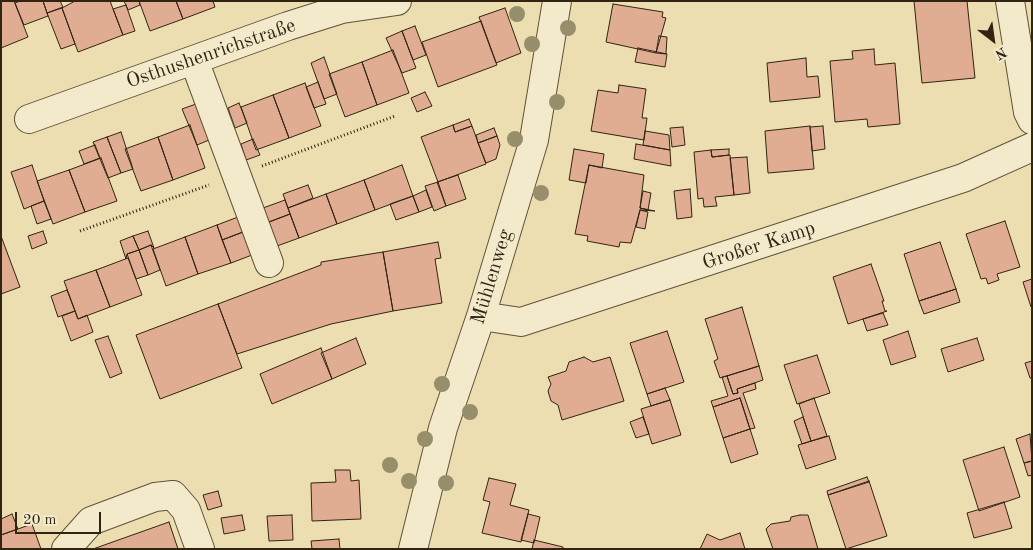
<!DOCTYPE html>
<html>
<head>
<meta charset="utf-8">
<style>
  body { margin:0 }
  #map { position:relative; width:1033px; height:550px; overflow:hidden; background:#ecdeb0; font-family:"Old Standard TT",serif }
  canvas { display:block }
  .frame { position:absolute; inset:0; border:2px solid #312413; pointer-events:none }
  .north { position:absolute; left:968px; top:15px; width:50px; height:50px; -webkit-text-stroke:4px #f3eacc; paint-order:stroke; rotate:150deg; font-size:14px; font-weight:700; line-height:20px; text-align:center; color:#312413 }
  .north::after { content:''; display:block; margin:auto; width:18px; height:22px; background:#312413; clip-path:polygon(50% 0,100% 100%,50% 72%,0 100%) }
  .scale { position:absolute; left:15px; top:512px; width:86px; height:22px; box-sizing:border-box; border:2px solid #312413; border-top:0; padding-left:6px; font-size:15px; line-height:18px; white-space:nowrap; color:#312413; -webkit-text-stroke:4px #f3eacc; paint-order:stroke }
</style>
</head>
<body>
<div id="map">
<canvas width="1033" height="550"></canvas>
<div class="frame"></div>
<div class="north">N</div>
<div class="scale">20 m</div>
</div>
<script>
const ctx = document.querySelector('canvas').getContext('2d');
ctx.lineJoin = 'round';
function fillPath(path, color) { ctx.fillStyle = color; ctx.fill(path, 'evenodd'); }
const toPath = rows => new Path2D(rows.map(r => 'M' + r).join(''));
function strokePath(path, color, width, dash) { ctx.strokeStyle = color; ctx.lineWidth = width; ctx.lineCap = dash ? 'butt' : 'round'; ctx.setLineDash(dash || []); ctx.stroke(path); }
function drawText(font, color, halo, rows, align = 'center') {
  ctx.font = font + ' "Old Standard TT",serif'; ctx.lineWidth = 4; ctx.setLineDash([]); ctx.textBaseline = 'middle'; ctx.strokeStyle = halo; ctx.fillStyle = color; for (const [text, x, y, turn = 0] of rows) {
    ctx.save(); ctx.translate(x, y); ctx.rotate((+turn || 0) * Math.PI / 180); ctx.textAlign = isNaN(turn) ? turn : align; if (halo) ctx.strokeText(text, 0, 0); ctx.fillText(text, 0, 0); ctx.restore();
  }
}
const building = toPath([
  [1,1,14,1,28,37,1,48,1,1],
  [20,1,43,1,48,16,24,25,15,3,20,1],
  [43,1,60,1,63,7,47,13,43,1],
  [75,1,110,1,123,35,78,52,62,8,75,1],
  [124,1,139,1,140,5,128,10,124,1],
  [139,1,176,1,183,19,150,31,139,1],
  [176,1,213,1,215,7,183,19,176,1],
  [914,1,967,1,975,78,922,83,914,1],
  [613,4,663,12,662,17,666,18,656,53,606,42,613,4],
  [126,5,135,31,123,35,113,9,126,5],
  [62,8,75,44,61,49,47,13,62,8],
  [505,8,521,53,496,63,479,17,505,8],
  [481,21,497,65,438,87,422,42,481,21],
  [415,26,426,55,413,60,402,31,415,26],
  [402,31,416,68,402,73,386,38,402,31],
  [659,36,667,37,666,54,656,53,659,36],
  [638,48,667,54,665,67,635,62,638,48],
  [874,49,875,65,895,63,900,124,868,127,867,119,835,122,830,61,853,59,852,51,874,49],
  [393,50,409,93,377,105,362,62,393,50],
  [324,57,337,94,324,99,311,63,324,57],
  [806,58,807,77,818,76,820,97,770,102,767,63,806,58],
  [362,62,377,105,345,117,329,74,362,62],
  [318,82,326,104,314,108,306,87,318,82],
  [305,83,321,126,289,138,273,95,305,83],
  [619,85,646,89,642,118,647,118,644,140,591,131,598,90,618,93,619,85],
  [425,92,432,106,417,112,411,98,425,92],
  [273,95,289,138,256,150,241,107,273,95],
  [239,103,247,123,235,128,228,108,239,103],
  [196,104,209,140,197,145,182,109,196,104],
  [469,119,472,126,455,132,453,125,469,119],
  [190,125,205,168,173,180,158,137,190,125],
  [453,125,455,132,472,126,486,164,438,182,421,137,453,125],
  [810,126,814,169,768,173,765,131,810,126],
  [823,126,825,149,812,151,810,127,823,126],
  [683,127,685,145,672,147,670,128,683,127],
  [494,128,497,136,478,143,476,135,494,128],
  [645,131,669,135,670,150,643,145,645,131],
  [121,132,133,169,121,173,107,137,121,132],
  [497,136,500,145,496,159,486,163,478,143,497,136],
  [107,137,121,173,108,178,93,142,107,137],
  [158,137,173,180,141,191,125,149,158,137],
  [253,139,260,155,246,160,241,144,253,139],
  [636,144,670,150,671,166,634,159,636,144],
  [95,145,100,158,84,164,79,151,95,145],
  [574,149,604,154,602,168,589,165,586,183,569,180,574,149],
  [729,149,729,155,712,157,711,150,729,149],
  [711,150,712,157,730,155,734,195,715,197,717,206,704,207,703,198,698,199,694,152,711,150],
  [747,157,750,193,734,195,730,158,747,157],
  [101,158,117,201,85,212,69,170,101,158],
  [32,165,44,201,24,209,11,172,32,165],
  [402,165,413,196,375,210,364,180,402,165],
  [589,165,644,175,640,208,655,211,640,210,631,243,620,242,619,247,587,241,588,236,575,234,589,165],
  [69,170,85,212,53,224,37,181,69,170],
  [458,175,466,199,446,206,437,182,458,175],
  [364,180,375,210,337,224,326,194,364,180],
  [438,182,446,206,434,211,425,186,438,182],
  [308,185,313,198,288,208,283,194,308,185],
  [690,189,692,217,677,219,674,191,690,189],
  [426,190,432,207,419,212,413,196,426,190],
  [643,191,651,193,648,210,640,208,643,191],
  [326,194,337,224,299,238,288,208,326,194],
  [413,196,419,212,396,220,390,204,413,196],
  [285,200,290,214,269,222,263,208,285,200],
  [44,201,51,219,37,224,31,206,44,201],
  [640,210,648,212,645,229,636,227,640,210],
  [290,214,299,238,277,246,269,222,290,214],
  [238,217,243,232,222,240,217,225,238,217],
  [1005,221,1020,267,997,274,999,280,988,284,986,278,981,279,966,234,1005,221],
  [217,225,231,263,198,274,185,237,217,225],
  [43,231,47,243,32,249,28,236,43,231],
  [148,231,154,248,151,245,139,250,133,236,148,231],
  [243,232,252,255,231,263,222,240,243,232],
  [1,236,20,287,1,294,1,236],
  [133,236,139,250,127,254,126,259,120,241,133,236],
  [185,237,198,274,166,286,153,249,185,237],
  [438,242,441,258,435,259,442,303,393,311,383,252,438,242],
  [940,242,956,289,919,301,904,254,940,242],
  [151,245,160,270,148,275,139,250,151,245],
  [139,250,148,275,136,279,127,254,139,250],
  [383,252,393,311,331,324,237,354,218,304,321,265,321,262,383,252],
  [128,258,142,295,110,307,96,270,128,258],
  [871,264,884,301,882,301,885,311,887,311,848,324,833,277,871,264],
  [96,270,110,307,78,319,64,281,96,270],
  [1032,279,1032,307,1031,307,1023,282,1032,279],
  [956,289,960,302,924,314,919,301,956,289],
  [67,290,75,311,58,317,51,296,67,290],
  [218,304,242,368,160,399,136,335,218,304],
  [742,307,759,366,720,378,714,361,718,359,705,319,742,307],
  [75,311,78,319,87,315,93,332,71,341,62,316,75,311],
  [883,313,888,325,867,331,863,319,883,313],
  [667,331,684,382,647,394,630,343,667,331],
  [908,331,916,357,891,365,883,340,908,331],
  [108,336,122,373,110,378,95,340,108,336],
  [356,338,366,364,332,379,321,353,356,338],
  [977,338,984,360,948,372,941,349,977,338],
  [321,348,332,379,272,404,260,374,321,348],
  [817,355,830,393,797,404,784,365,817,355],
  [584,357,593,362,610,357,624,401,562,420,558,405,551,401,548,391,551,384,548,377,566,371,569,362,584,357],
  [1032,361,1032,378,1030,378,1025,363,1032,361],
  [759,366,763,380,737,389,738,393,733,394,727,376,759,366],
  [727,376,733,394,738,393,737,389,755,383,756,389,743,393,755,428,750,429,740,398,713,407,711,401,728,396,722,377,727,376],
  [665,388,670,400,651,406,647,394,665,388],
  [740,398,750,429,723,438,713,407,740,398],
  [814,398,827,436,811,441,799,404,814,398],
  [670,400,681,435,652,444,641,409,670,400],
  [643,417,649,434,636,438,630,422,643,417],
  [803,417,811,441,802,444,794,421,803,417],
  [750,429,758,454,731,463,723,438,750,429],
  [1030,434,1032,461,1024,463,1016,439,1030,434],
  [829,436,836,459,806,469,798,445,829,436],
  [1004,447,1020,497,979,511,963,460,1004,447],
  [1032,461,1032,475,1028,476,1024,463,1032,461],
  [335,470,350,470,351,481,359,480,361,519,312,521,311,483,336,482,335,470],
  [867,477,869,482,828,495,827,491,867,477],
  [489,478,516,484,510,505,529,510,521,542,482,533,490,502,483,500,489,478],
  [869,481,887,536,846,549,828,495,869,481],
  [218,491,222,506,208,510,203,495,218,491],
  [1004,502,1012,528,974,538,967,513,1004,502],
  [12,514,18,529,1,535,1,519,12,514],
  [528,514,540,517,534,543,521,540,528,514],
  [242,515,245,530,224,534,221,518,242,515],
  [292,515,293,540,269,541,267,516,292,515],
  [800,515,808,515,818,549,773,549,766,529,771,524,790,521,791,517,800,515],
  [169,522,178,549,93,549,169,522],
  [32,524,41,549,1,549,1,535,32,524],
  [740,533,745,549,700,549,707,534,720,540,740,533],
  [339,539,340,549,312,549,311,541,339,539],
  [534,540,563,547,563,549,532,549,534,540]
]);
const path = toPath([
  [262,166,395,116],
  [80,231,209,185]
]);
const minor = toPath([
  [1010,1,1028,112,1032,120],
  [194,60,269,263],
  [29,119,288,26,342,9,397,1],
  [481,316,521,322,963,178,1032,147],
  [66,549,91,521,155,497,173,495,186,510,200,549],
  [413,549,443,428,481,316,534,140,557,1]
]);
const trees = [
  [517,14],
  [568,28],
  [532,44],
  [557,102],
  [515,139],
  [541,193],
  [442,384],
  [470,412],
  [425,439],
  [390,465],
  [409,481],
  [446,483]
];
const streetNames = [
  ["Osthushenrichstraße",211,54,-19],
  ["Großer Kamp",759,246,-18],
  ["Mühlenweg",492,277,-73]
];
fillPath(building, '#e0ac92');
strokePath(building, '#312413', 1);
strokePath(minor, '#60523a', 30);
strokePath(path, '#312413', 3, [1, 2.5]);
strokePath(minor, '#f3eacc', 28);
ctx.fillStyle = '#978e6b';
for (const [x, y] of trees) { ctx.beginPath(); ctx.arc(x, y, 8, 0, 2 * Math.PI); ctx.fill(); }
drawText('20px', '#312413', '#f3eacc', streetNames);
</script>
</body>
</html>
